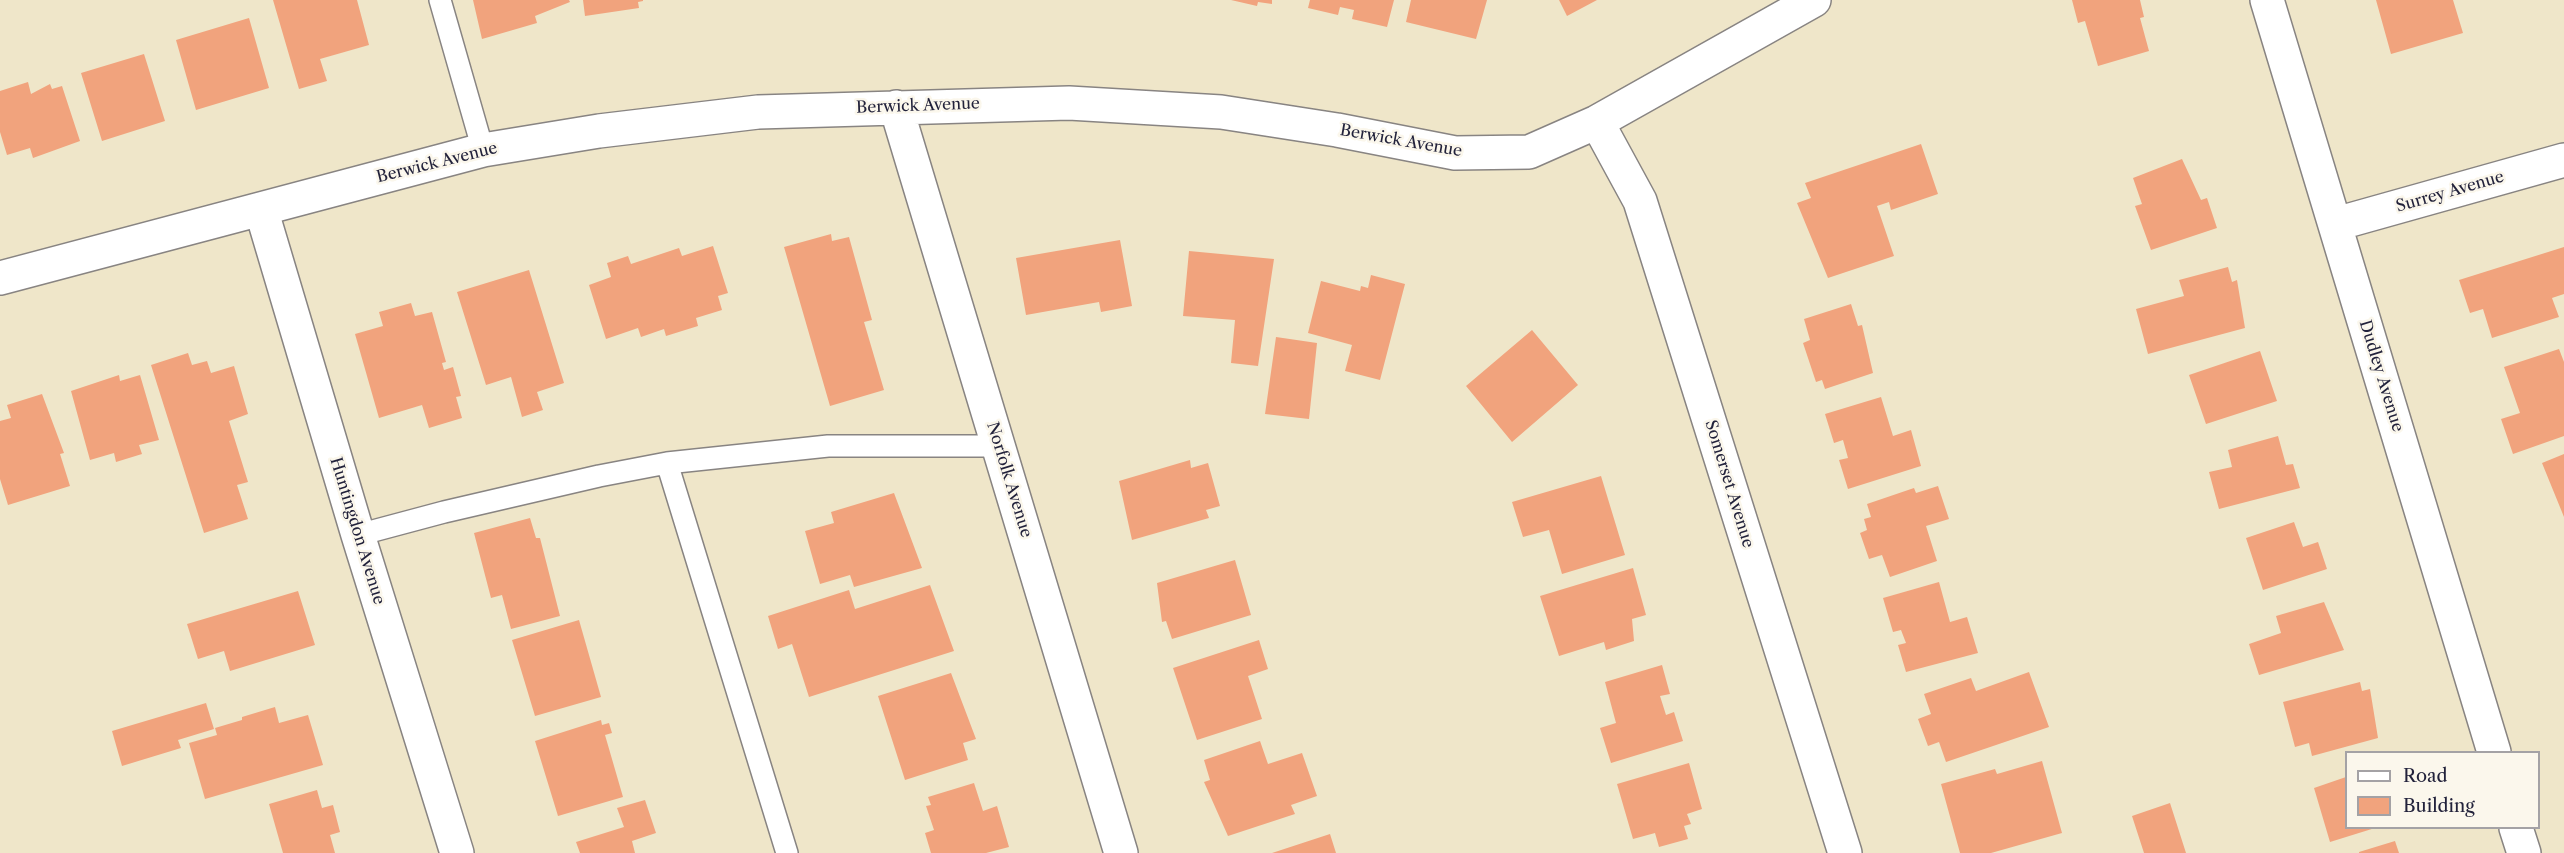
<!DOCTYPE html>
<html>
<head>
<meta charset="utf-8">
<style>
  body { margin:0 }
  #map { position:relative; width:2564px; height:853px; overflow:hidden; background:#efe6c9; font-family:"Libre Caslon Text",serif }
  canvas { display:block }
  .legend { position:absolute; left:2345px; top:751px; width:195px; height:78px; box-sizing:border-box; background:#fbf7ec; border:2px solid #a4a2a5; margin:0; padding:8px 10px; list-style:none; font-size:18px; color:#22223b }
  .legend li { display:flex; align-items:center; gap:12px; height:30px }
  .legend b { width:30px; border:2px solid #a4a2a5 }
</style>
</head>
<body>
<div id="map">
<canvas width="2564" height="853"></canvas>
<ul class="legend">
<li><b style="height:8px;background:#fff"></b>Road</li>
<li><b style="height:16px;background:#f1a37d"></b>Building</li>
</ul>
</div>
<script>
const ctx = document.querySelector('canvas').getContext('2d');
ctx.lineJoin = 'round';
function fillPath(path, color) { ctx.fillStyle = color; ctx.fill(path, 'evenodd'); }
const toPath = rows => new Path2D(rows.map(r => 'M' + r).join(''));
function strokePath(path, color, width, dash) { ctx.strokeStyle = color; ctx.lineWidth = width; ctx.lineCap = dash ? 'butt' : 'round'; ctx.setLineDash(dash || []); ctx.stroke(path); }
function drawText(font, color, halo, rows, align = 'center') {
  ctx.font = font + ' "Libre Caslon Text",serif'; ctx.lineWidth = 5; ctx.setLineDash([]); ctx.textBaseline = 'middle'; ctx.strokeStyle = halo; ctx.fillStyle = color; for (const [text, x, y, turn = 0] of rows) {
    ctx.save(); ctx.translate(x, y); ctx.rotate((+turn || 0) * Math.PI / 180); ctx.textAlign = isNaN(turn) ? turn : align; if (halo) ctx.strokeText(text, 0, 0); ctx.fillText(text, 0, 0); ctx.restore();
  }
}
const building = toPath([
  [273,0,357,0,369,45,320,59,327,81,299,89],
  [473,0,569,0,570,2,535,16,537,23,482,39],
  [583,0,643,0,643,1,638,2,639,8,585,16],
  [1231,0,1272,0,1272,4,1258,2,1257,6],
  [1310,0,1394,0,1387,27,1352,19,1354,10,1340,7,1338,15,1308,8],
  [1411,0,1487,0,1476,39,1406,22],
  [1559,0,1597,0,1567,16],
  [2072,0,2140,0,2144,17,2140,18,2149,51,2098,66,2085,21,2078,23],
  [2376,0,2453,0,2463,33,2391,54],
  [249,18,269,88,196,110,176,40],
  [144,54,165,121,102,141,81,73],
  [28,82,31,94,50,84,52,89,62,86,80,141,33,158,30,148,7,155,0,132,0,91],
  [1921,144,1938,194,1891,210,1889,202,1877,206,1894,256,1828,278,1797,203,1811,198,1805,183],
  [2182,159,2201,200,2207,198,2217,228,2151,250,2135,206,2142,204,2133,178],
  [831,234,832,241,849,237,872,320,864,322,884,390,830,406,784,247],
  [1120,240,1132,306,1101,312,1099,302,1026,315,1016,258],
  [713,246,728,293,718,296,722,310,696,318,698,326,666,336,664,329,641,337,638,328,606,339,589,285,611,277,607,263,628,256,631,264,679,248,682,256],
  [2564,247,2564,294,2552,298,2559,317,2492,338,2483,309,2470,313,2459,280],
  [1189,251,1274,259,1258,366,1231,363,1235,320,1183,316],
  [2228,267,2232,282,2237,280,2245,328,2148,354,2136,309,2184,296,2179,280],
  [529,270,564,383,537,392,543,410,522,417,511,377,486,385,457,292],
  [1371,275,1405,284,1380,380,1345,371,1352,345,1308,333,1321,281,1360,291,1361,286,1368,288],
  [411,303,415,316,432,312,446,362,442,363,444,370,453,367,461,396,456,397,462,418,429,428,422,405,379,418,355,334,383,326,379,312],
  [1851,304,1858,326,1862,325,1873,373,1825,389,1822,380,1816,382,1803,343,1810,340,1804,319],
  [1532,330,1578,385,1512,442,1466,386],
  [1276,337,1317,343,1309,419,1265,414],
  [2559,349,2564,362,2564,436,2513,454,2501,419,2520,413,2504,367],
  [2260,351,2277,401,2206,424,2189,375],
  [188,353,192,365,207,361,211,373,234,366,248,414,229,421,248,482,237,485,248,519,204,533,151,365],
  [119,375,120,381,140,375,159,440,139,445,142,454,116,462,114,453,90,460,71,391],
  [42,394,64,453,60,454,70,486,8,505,0,479,0,421,11,418,7,405],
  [1881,397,1893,436,1911,430,1921,466,1848,489,1839,460,1848,458,1843,440,1834,443,1825,414],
  [2278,436,2286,465,2293,464,2300,488,2219,509,2209,472,2232,467,2228,450],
  [2564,454,2564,517,2542,463],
  [1190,460,1191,468,1208,463,1220,506,1206,510,1209,518,1132,540,1119,481],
  [1601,476,1625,555,1562,574,1549,530,1523,537,1512,502],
  [1938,486,1949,519,1926,526,1937,561,1890,577,1882,555,1869,559,1860,533,1867,530,1864,519,1871,517,1867,504,1914,488,1916,493],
  [894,493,922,568,854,587,850,575,820,584,805,531,834,523,831,512],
  [530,518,536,538,540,538,560,616,511,629,502,595,491,598,474,533],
  [2294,522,2303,547,2318,542,2327,569,2263,590,2246,538],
  [1235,560,1251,615,1172,639,1166,621,1162,622,1157,583],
  [1633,568,1646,615,1632,619,1634,641,1606,650,1604,642,1559,656,1540,596],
  [1939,582,1950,622,1967,617,1978,653,1906,672,1898,645,1906,643,1901,630,1893,632,1883,598],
  [930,585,954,651,809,697,792,644,778,649,768,616,849,590,855,609],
  [298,591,315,645,230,671,224,651,198,659,187,624],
  [2324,602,2344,650,2259,675,2249,644,2281,633,2276,616],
  [579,620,601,697,535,716,512,640],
  [1259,640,1268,669,1248,676,1262,719,1197,740,1173,668],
  [1662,665,1670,694,1660,696,1666,715,1674,712,1683,741,1611,763,1600,728,1616,723,1605,682],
  [2029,672,2049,727,1946,762,1939,742,1928,746,1918,719,1931,714,1924,694,1971,678,1976,691],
  [951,673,976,739,963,743,968,760,905,780,878,696],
  [2360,682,2362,691,2370,689,2378,738,2312,756,2309,743,2295,747,2283,702],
  [206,703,214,729,178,740,181,748,122,766,112,731],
  [275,707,279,723,308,715,323,765,205,799,189,743,217,735,215,728,242,720,242,717],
  [601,720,602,725,609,723,612,733,605,735,623,797,558,816,535,741],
  [1260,741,1268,764,1302,753,1317,796,1291,805,1295,814,1228,836,1204,782,1210,780,1204,760],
  [2042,761,2062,833,1991,853,1960,853,1941,784,1995,769,1997,774],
  [1689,763,1702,809,1687,814,1691,824,1684,826,1688,839,1659,847,1655,833,1633,839,1617,784],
  [2346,777,2346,828,2375,828,2330,842,2314,788],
  [974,783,983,811,997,806,1009,847,986,853,931,853,925,833,934,830,926,806,931,805,928,797],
  [317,790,322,808,333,805,340,832,330,835,335,853,283,853,269,804],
  [645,800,656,833,632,841,635,853,580,853,576,842,624,827,617,808],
  [2170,803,2186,853,2144,853,2132,816],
  [1330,834,1336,853,1272,853],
  [2395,841,2399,853,2359,853,2359,852]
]);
const service = toPath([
  [440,0,483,150],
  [667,463,787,853],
  [358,535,444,512,599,476,667,463,828,446,999,446]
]);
const minor = toPath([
  [2267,0,2494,752],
  [896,107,1121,853],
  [1597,122,1640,201,1845,853],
  [261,209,358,535,457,853],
  [2336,224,2564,160],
  [0,278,483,150,599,131,758,112,1069,103,1221,112,1337,130,1455,153,1529,152,1597,122,1814,0],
  [2516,828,2524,853]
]);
const streetNames = [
  ["Berwick Avenue",918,106,-2],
  ["Berwick Avenue",1401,141,10],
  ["Berwick Avenue",437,163,-14],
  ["Surrey Avenue",2450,192,-16],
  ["Dudley Avenue",2381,376,73],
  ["Norfolk Avenue",1009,480,73],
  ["Somerset Avenue",1729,484,73],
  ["Huntingdon Avenue",357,531,73]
];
fillPath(building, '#f1a37d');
strokePath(service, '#888482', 24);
strokePath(minor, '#888482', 36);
strokePath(service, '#fff', 21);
strokePath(minor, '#fff', 33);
drawText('16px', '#22223b', '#fbf7ec', streetNames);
</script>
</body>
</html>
